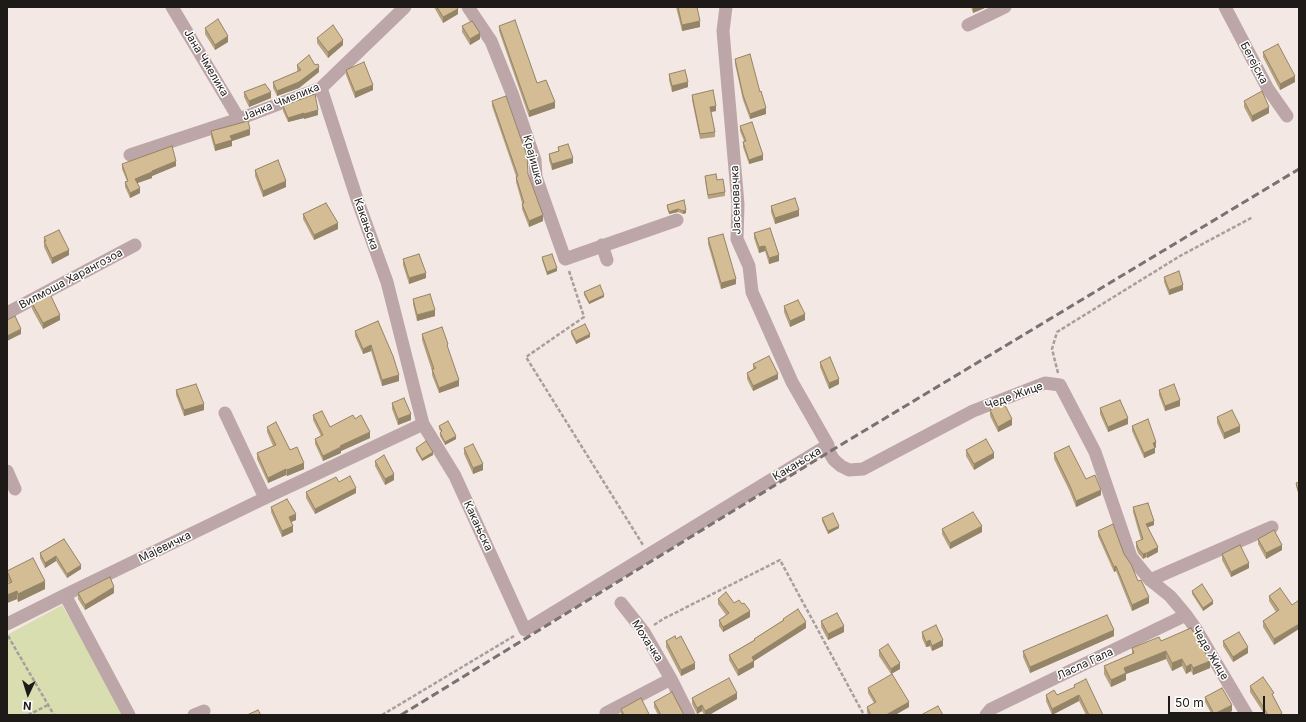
<!DOCTYPE html>
<html>
<head>
<meta charset="utf-8">
<style>
  body { margin:0 }
  #map { position:relative; width:1306px; height:722px; overflow:hidden; background:#f3e8e3; font-family:Inter,sans-serif }
  canvas { display:block }
  .frame { position:absolute; inset:0; border:8px solid #1e1a18; pointer-events:none }
  .north { position:absolute; left:8px; top:674px; width:40px; height:40px; -webkit-text-stroke:3px #fff; paint-order:stroke; rotate:184deg; font-size:11px; font-weight:700; line-height:16px; text-align:center; color:#1e1a18 }
  .north::after { content:''; display:block; margin:auto; width:14px; height:18px; background:#1e1a18; clip-path:polygon(50% 0,100% 100%,50% 72%,0 100%) }
  .scale { position:absolute; left:1168px; top:696px; width:97px; height:18px; box-sizing:border-box; border:2px solid #1e1a18; border-top:0; padding-left:5px; font-size:12px; line-height:14px; white-space:nowrap; color:#1e1a18; -webkit-text-stroke:3px #fff; paint-order:stroke }
</style>
</head>
<body>
<div id="map">
<canvas width="1306" height="722"></canvas>
<div class="frame"></div>
<div class="north">N</div>
<div class="scale">50 m</div>
</div>
<script>
const ctx = document.querySelector('canvas').getContext('2d');
ctx.lineJoin = 'round';
function fillPath(path, color) { ctx.fillStyle = color; ctx.fill(path, 'evenodd'); }
const toPath = rows => new Path2D(rows.map(r => 'M' + r).join(''));
function strokePath(path, color, width, dash) { ctx.strokeStyle = color; ctx.lineWidth = width; ctx.lineCap = dash ? 'butt' : 'round'; ctx.setLineDash(dash || []); ctx.stroke(path); }
function drawText(font, color, halo, rows, align = 'center') {
  ctx.font = font + ' Inter,sans-serif'; ctx.lineWidth = 3; ctx.setLineDash([]); ctx.textBaseline = 'middle'; ctx.strokeStyle = halo; ctx.fillStyle = color; for (const [text, x, y, turn = 0] of rows) {
    ctx.save(); ctx.translate(x, y); ctx.rotate((+turn || 0) * Math.PI / 180); ctx.textAlign = isNaN(turn) ? turn : align; if (halo) ctx.strokeText(text, 0, 0); ctx.fillText(text, 0, 0); ctx.restore();
  }
}
const green = toPath([
  [62,605,126,715,7,715,7,635]
]);
const path = toPath([
  [569,271,584,317,526,357,643,545],
  [1058,373,1052,349,1057,332,1180,256,1253,217],
  [654,625,663,619,780,560,864,715],
  [8,636,54,715],
  [28,715,48,705],
  [382,715,514,636]
]);
const minor = toPath([
  [172,7,239,119],
  [468,7,491,41,513,96,535,160,536,177,565,259,677,220],
  [726,7,723,31,738,204,737,239,749,266,752,292,792,382,828,445,829,452,834,460,841,466,849,470,863,469,973,411,1045,383,1060,385,1095,452,1131,557,1150,580,1170,596,1186,615,1196,629,1247,715],
  [1225,7,1268,89,1287,116],
  [968,25,1005,7],
  [321,88,357,199,387,282,423,424,455,476,525,630,828,445],
  [130,155,239,119,321,88,405,7],
  [602,245,607,260],
  [7,313,135,245],
  [225,413,265,498],
  [7,471,15,489],
  [1150,580,1272,527],
  [65,595,129,715],
  [621,603,644,632,671,679,689,715],
  [7,624,65,595,265,498,423,424],
  [606,713,671,679],
  [194,715,204,711],
  [986,715,991,709,1186,615]
]);
const rail = toPath([
  [401,715,829,452,1299,169]
]);
const wall = toPath([
  [434,7,457,7,458,14,443,23],
  [676,7,697,7,700,27,682,31],
  [971,7,987,7,973,13],
  [462,26,480,39,470,45,462,32],
  [499,26,537,83,555,108,529,117,499,31],
  [205,28,228,42,215,50,205,34],
  [317,38,343,45,328,58,317,43],
  [1263,52,1295,82,1280,90,1263,57],
  [735,59,766,114,750,119,743,100,735,64],
  [297,65,319,72,299,88,277,96,273,88,273,82,298,72,297,70],
  [346,70,373,90,355,98,346,75],
  [669,74,688,87,672,92,669,80],
  [244,92,271,98,249,107,244,97],
  [692,95,716,111,711,112,715,132,715,137,700,139,692,100],
  [492,101,528,174,543,221,529,227,522,209,522,203,516,182,516,176,492,106],
  [1244,101,1269,113,1252,122,1244,107],
  [283,106,318,115,304,119,304,118,288,122,283,111],
  [740,126,763,160,749,164,743,147,743,142,744,141,740,131],
  [211,131,250,135,232,141,232,146,215,151,211,137],
  [558,147,573,163,552,170,549,160,549,154,558,151],
  [122,164,176,166,152,176,152,178,137,183,140,193,130,198,125,187,125,182,127,181,122,169],
  [255,170,286,187,263,197,255,176],
  [705,176,725,192,725,196,708,199,705,180],
  [684,200,686,213,683,214,678,212,669,214,667,208,667,205],
  [771,206,799,216,775,224,771,212],
  [303,214,338,229,314,240,303,219],
  [754,233,779,261,769,264,765,251,759,253,754,238],
  [44,237,69,255,52,264,44,247],
  [708,238,736,284,721,289,708,244],
  [542,257,557,271,547,275,542,260],
  [403,259,426,278,409,284,403,265],
  [1164,277,1183,290,1169,295,1164,282],
  [584,292,604,297,589,304,584,295],
  [413,299,435,316,417,321,413,304],
  [32,303,60,320,43,329,32,309],
  [784,306,805,320,790,327,784,312],
  [378,321,399,381,382,386,371,351,363,354,355,336,355,331],
  [571,331,590,337,576,344,571,334],
  [422,334,448,350,459,386,439,393,432,375,432,371,422,340],
  [820,362,839,384,829,389,820,367],
  [753,364,778,379,753,391,747,379,747,373,753,369],
  [176,390,204,410,184,416,176,395],
  [1159,390,1180,406,1165,411,1159,395],
  [392,403,411,420,398,425,392,409],
  [1100,408,1128,424,1108,432,1100,414],
  [990,410,1012,425,998,432,990,416],
  [313,415,330,427,355,419,370,438,341,451,341,453,323,461,315,444,315,439,321,436,313,420],
  [1217,417,1240,432,1224,439,1217,423],
  [439,426,456,439,445,445,440,436,440,433,441,432,439,429],
  [1132,426,1156,447,1155,448,1155,453,1144,458,1132,431],
  [267,427,290,450,304,469,287,476,286,475,268,483,257,459,257,453,273,446,267,432],
  [416,448,433,455,422,461,416,451],
  [464,448,483,470,473,474,464,454],
  [966,450,994,458,974,470,966,456],
  [1054,453,1086,479,1101,495,1076,507,1070,492,1054,459],
  [375,461,394,480,385,485,375,466],
  [339,482,356,493,315,514,306,498,306,492],
  [1299,482,1299,496,1296,486,1296,483],
  [271,507,296,520,291,522,293,532,282,537,271,512],
  [1133,507,1154,525,1148,527,1158,552,1147,558,1146,557,1143,559,1138,553,1136,547,1136,542,1141,540,1133,512],
  [822,518,839,528,828,534,822,521],
  [942,529,982,532,950,549,942,534],
  [1098,531,1124,554,1138,581,1149,603,1132,611,1116,571,1114,572,1098,536],
  [64,539,81,569,67,578,56,561,45,568,40,558,40,553],
  [1258,539,1282,550,1266,559,1258,544],
  [1222,554,1249,568,1231,577,1222,560],
  [7,571,45,589,18,602,17,599,7,603,7,584,9,583,7,580],
  [1192,591,1213,604,1203,611,1192,594],
  [78,593,114,593,85,610,78,599],
  [1269,596,1292,605,1274,645,1263,627,1263,621,1276,612,1269,601],
  [718,599,734,603,742,604,750,617,723,632,719,626,719,620,726,615,718,604],
  [783,619,806,628,754,661,754,667,738,676,729,660,729,655,754,640,754,639,783,620],
  [821,621,844,632,828,640,821,627],
  [922,632,943,646,932,651,930,646,926,647,922,638],
  [1114,636,1030,673,1023,657,1023,651],
  [666,641,695,669,681,676,666,647],
  [1161,641,1210,668,1193,675,1191,671,1186,674,1182,666,1172,671,1166,659,1126,674,1126,680,1111,687,1104,674,1104,666,1132,654,1132,648],
  [1223,641,1248,653,1233,662,1223,646],
  [879,650,900,669,891,674,879,656],
  [1074,685,1103,715,1086,715,1079,701,1052,715,1046,701,1046,695,1057,695,1074,688],
  [1250,686,1274,697,1282,715,1265,715,1250,692],
  [868,688,909,707,895,715,868,715,867,712,867,707,874,703,868,693],
  [1205,697,1232,711,1224,715,1212,715,1205,702],
  [692,698,737,699,709,715,704,715,702,711,697,714,692,704],
  [654,702,684,715,658,715,654,707],
  [621,709,649,715,621,715]
]);
const shadedWall = toPath([
  [975,7,987,7,973,13,973,8],
  [458,9,458,14,443,23,443,17],
  [700,21,700,27,682,31,682,25],
  [480,33,480,39,470,45,470,39],
  [228,36,228,42,215,50,215,45],
  [343,40,343,45,328,58,328,52],
  [319,67,319,72,299,88,277,96,277,91],
  [1295,76,1295,82,1280,90,1280,84],
  [688,82,688,87,672,92,672,86],
  [373,85,373,90,355,98,355,92],
  [271,92,271,98,249,107,249,101],
  [555,102,555,108,529,117,529,111],
  [716,106,716,111,710,112,710,107],
  [1269,107,1269,113,1252,122,1252,116],
  [766,108,766,114,750,119,750,114],
  [318,110,318,115,304,119,304,114],
  [304,113,304,118,288,122,288,118],
  [250,129,250,135,232,141,232,146,215,151,215,145,230,136],
  [763,155,763,160,749,164,749,160],
  [573,158,573,163,552,170,552,164],
  [176,161,176,166,152,176,152,178,135,184,135,179,152,171],
  [286,181,286,187,263,197,263,191],
  [140,188,140,193,130,198,130,193],
  [678,209,678,212,669,214,669,212],
  [686,210,686,213,683,214,683,211],
  [799,210,799,216,775,224,775,218],
  [543,215,543,221,529,227,529,221],
  [338,223,338,229,314,240,314,235],
  [765,246,765,251,759,253,759,247],
  [69,250,69,255,52,264,52,258],
  [779,255,779,261,769,264,769,258],
  [557,268,557,271,547,275,547,272],
  [426,273,426,278,409,284,409,278],
  [736,279,736,284,721,289,721,283],
  [1183,285,1183,290,1169,295,1169,290],
  [604,295,604,297,589,304,589,302],
  [435,310,435,316,417,321,417,315],
  [805,314,805,320,790,327,790,321],
  [60,315,60,320,43,329,43,323],
  [21,329,21,334,7,341,7,336],
  [590,334,590,337,576,344,576,341],
  [371,345,371,351,363,354,363,349],
  [778,374,778,379,753,391,753,386],
  [399,375,399,381,382,386,382,380],
  [839,379,839,384,829,389,829,383],
  [459,380,459,386,439,393,439,388],
  [1180,400,1180,406,1165,411,1165,406],
  [204,404,204,410,184,416,184,410],
  [411,414,411,420,398,425,398,419],
  [1128,418,1128,424,1108,432,1108,427],
  [1012,419,1012,425,998,432,998,427],
  [1240,426,1240,432,1224,439,1224,433],
  [370,432,370,438,341,451,341,453,323,461,323,456,340,446],
  [456,436,456,439,445,445,445,442],
  [1156,442,1156,447,1155,448,1155,453,1144,458,1144,453,1153,443],
  [433,452,433,455,422,461,422,459],
  [994,453,994,458,974,470,974,464],
  [304,463,304,469,287,476,287,470],
  [483,464,483,470,473,474,473,468],
  [286,469,286,475,268,483,268,478],
  [394,474,394,480,385,485,385,479],
  [356,488,356,493,315,514,315,509],
  [1101,490,1101,495,1076,507,1076,501],
  [296,514,296,520,289,523,289,517],
  [1154,521,1154,525,1146,528,1146,524],
  [293,526,293,532,282,537,282,531],
  [839,526,839,528,828,534,828,531],
  [982,526,982,532,950,549,950,543],
  [1282,545,1282,550,1266,559,1266,553],
  [1158,547,1158,552,1147,558,1147,553],
  [1146,553,1146,557,1143,559,1143,554],
  [56,556,56,561,45,568,45,563],
  [1249,563,1249,568,1231,577,1231,572],
  [81,565,81,569,67,578,67,574],
  [1116,566,1116,571,1114,572,1114,567],
  [45,581,45,589,18,602,18,594],
  [114,587,114,593,85,610,85,605],
  [17,591,17,599,7,603,7,595],
  [1149,597,1149,603,1132,611,1132,605],
  [1213,601,1213,604,1203,611,1203,608],
  [750,611,750,617,723,632,723,627],
  [806,622,806,628,754,661,754,667,738,676,738,670,752,657],
  [1299,624,1299,629,1274,645,1274,639],
  [844,626,844,632,828,640,828,634],
  [1114,630,1114,636,1030,673,1030,667],
  [930,640,930,646,926,647,926,642],
  [943,640,943,646,932,651,932,646],
  [1248,647,1248,653,1233,662,1233,657],
  [1166,651,1166,659,1126,674,1126,680,1111,687,1111,680,1124,668],
  [1182,659,1182,666,1172,671,1172,663],
  [1210,661,1210,668,1193,675,1193,668],
  [695,663,695,669,681,676,681,670],
  [900,663,900,669,891,674,891,669],
  [1191,664,1191,671,1186,674,1186,667],
  [737,693,737,699,709,715,705,715,705,711],
  [1079,695,1079,701,1052,715,1052,709],
  [909,702,909,707,895,715,886,715],
  [702,705,702,711,697,714,697,708],
  [1232,705,1232,711,1224,715,1214,715,1214,714]
]);
const building = toPath([
  [437,7,457,7,458,9,443,17,437,7],
  [678,7,697,7,700,21,682,25,678,7],
  [218,19,228,36,215,45,205,28,218,19],
  [515,20,537,83,546,80,555,102,529,111,499,26,515,20],
  [472,21,480,33,470,39,462,26,472,21],
  [333,25,343,40,328,52,317,38,333,25],
  [1278,44,1295,76,1280,84,1263,52,1278,44],
  [750,54,760,92,761,91,766,108,750,114,743,95,735,59,750,54],
  [309,55,315,65,318,64,319,67,299,82,277,91,273,82,301,70,297,65,309,55],
  [364,62,373,85,355,92,346,70,364,62],
  [685,70,688,82,672,86,669,74,685,70],
  [265,84,271,92,249,101,244,92,265,84],
  [713,90,716,106,710,107,715,132,700,134,692,95,713,90],
  [1262,91,1269,107,1252,116,1244,101,1262,91],
  [315,94,318,110,304,114,304,113,288,118,283,106,315,94],
  [506,96,527,156,528,174,543,215,529,221,522,204,524,203,516,177,518,176,492,101,506,96],
  [248,121,250,129,230,136,232,140,215,145,211,131,248,121],
  [752,122,763,155,749,160,743,142,746,141,740,126,752,122],
  [568,144,573,158,552,164,549,154,559,151,558,147,568,144],
  [172,146,176,161,152,171,152,172,135,179,140,188,130,193,125,182,128,181,122,164,172,146],
  [278,160,286,181,263,191,255,170,278,160],
  [716,174,717,180,723,179,725,192,708,195,705,176,716,174],
  [795,198,799,210,775,218,771,206,795,198],
  [684,200,686,210,683,211,678,209,669,212,667,205,684,200],
  [326,203,338,223,314,235,303,214,326,203],
  [770,228,779,255,769,258,765,246,759,247,754,233,770,228],
  [59,230,69,250,52,258,44,241,46,241,44,237,59,230],
  [723,234,736,279,721,283,708,238,723,234],
  [419,254,426,273,409,278,403,259,419,254],
  [552,254,557,268,547,272,542,257,552,254],
  [1179,271,1183,285,1169,290,1164,277,1179,271],
  [600,285,604,295,589,302,584,292,600,285],
  [50,294,60,315,43,323,32,303,50,294],
  [430,294,435,310,417,315,413,299,430,294],
  [798,300,805,314,790,321,784,306,798,300],
  [15,316,21,329,7,336,7,320,15,316],
  [378,321,393,356,399,375,382,380,371,345,363,349,355,331,378,321],
  [585,324,590,334,576,341,571,331,585,324],
  [442,327,448,344,447,345,459,380,439,388,432,369,434,369,422,334,442,327],
  [769,356,778,374,753,386,747,373,756,368,753,364,769,356],
  [830,357,839,379,829,383,820,362,830,357],
  [196,384,204,404,184,410,176,390,196,384],
  [1174,384,1180,400,1165,406,1159,390,1174,384],
  [404,398,411,414,398,419,392,403,404,398],
  [1120,400,1128,418,1108,427,1100,408,1120,400],
  [1004,403,1012,419,998,427,990,410,1004,403],
  [1232,410,1240,426,1224,433,1217,417,1232,410],
  [322,411,330,427,353,415,355,419,361,415,370,432,340,446,341,447,323,456,315,439,323,435,313,415,322,411],
  [1148,419,1156,442,1153,443,1155,448,1144,453,1132,426,1148,419],
  [448,421,456,436,445,442,440,433,442,431,439,426,448,421],
  [276,422,290,450,297,447,304,463,287,470,286,469,268,478,257,453,276,445,267,427,276,422],
  [986,439,994,453,974,464,966,450,986,439],
  [426,441,433,452,422,459,416,448,426,441],
  [473,444,483,464,473,468,464,448,473,444],
  [1069,446,1086,479,1095,475,1101,490,1076,501,1070,486,1054,453,1069,446],
  [384,455,394,474,385,479,375,461,384,455],
  [350,476,356,488,315,509,306,492,336,477,339,482,350,476],
  [1299,482,1299,493,1296,483,1299,482],
  [287,499,296,514,289,517,293,526,282,531,271,507,287,499],
  [1148,503,1154,521,1146,524,1158,547,1147,553,1146,553,1143,554,1138,548,1136,542,1143,539,1133,507,1148,503],
  [973,512,982,526,950,543,942,529,973,512],
  [833,513,839,526,828,531,822,518,833,513],
  [1113,524,1124,554,1131,564,1138,581,1141,580,1149,597,1132,605,1116,566,1114,567,1098,531,1113,524],
  [1274,530,1282,545,1266,553,1258,539,1274,530],
  [64,539,81,565,67,574,56,556,45,563,40,553,64,539],
  [1240,545,1249,563,1231,572,1222,554,1240,545],
  [33,558,45,581,18,594,17,591,7,595,7,584,12,582,7,571,33,558],
  [110,577,114,587,85,605,78,593,110,577],
  [1202,584,1213,601,1203,608,1192,591,1202,584],
  [1280,588,1292,605,1299,600,1299,624,1274,639,1263,621,1279,610,1269,596,1280,588],
  [726,592,734,603,739,600,742,604,744,603,750,611,723,627,719,620,729,613,718,599,726,592],
  [798,609,806,622,752,657,754,661,738,670,729,655,755,640,754,639,784,620,783,619,798,609],
  [837,613,844,626,828,634,821,621,837,613],
  [1107,615,1114,630,1030,667,1023,651,1107,615],
  [936,625,943,640,932,646,930,640,926,642,922,632,936,625],
  [1191,628,1210,661,1193,668,1191,664,1186,667,1182,659,1172,663,1166,651,1124,668,1126,673,1111,680,1104,666,1134,653,1132,648,1159,637,1161,641,1191,628],
  [1239,632,1248,647,1233,657,1223,641,1239,632],
  [675,636,676,639,681,636,695,663,681,670,666,641,675,636],
  [888,644,900,663,891,669,879,650,888,644],
  [892,674,909,702,886,715,871,715,867,707,876,702,868,688,892,674],
  [1263,677,1274,693,1272,694,1282,713,1279,715,1268,715,1264,708,1250,686,1263,677],
  [729,678,737,693,705,711,702,705,697,708,692,698,729,678],
  [1086,679,1103,715,1089,715,1079,695,1052,709,1046,695,1054,690,1057,695,1075,687,1074,685,1086,679],
  [1222,688,1232,705,1214,714,1205,697,1222,688],
  [672,692,684,715,661,715,654,702,672,692],
  [641,698,649,714,648,715,624,715,621,709,641,698],
  [938,706,943,715,921,715,938,706],
  [258,710,261,715,247,715,258,710]
]);
const streetNames = [
  ["Јана Чмелика",206,63,59],
  ["Бегејска",1254,63,62],
  ["Јанка Чмелика",281,102,-22],
  ["Крајишка",533,160,75],
  ["Јасеновачка",736,200,-92],
  ["Какањска",366,224,71],
  ["Вилмоша Харангозоа",71,279,-28],
  ["Чеде Жице",1014,396,-20],
  ["Какањска",797,464,-31],
  ["Какањска",478,526,65],
  ["Мајевичка",165,547,-26],
  ["Мохачка",647,641,57],
  ["Чеде Жице",1210,653,59],
  ["Ласла Гала",1085,664,-25]
];
fillPath(green, '#d9deb1');
strokePath(path, '#a89f9b', 2.5, [4, 2]);
strokePath(minor, '#bda6a7', 13);
strokePath(rail, '#79726f', 3, [8, 4]);
fillPath(wall, '#b6a27f');
fillPath(shadedWall, '#948468');
fillPath(building, '#d4bc94');
strokePath(building, '#948468', 1);
drawText('11px', '#1e1a18', '#fff', streetNames);
</script>
</body>
</html>
